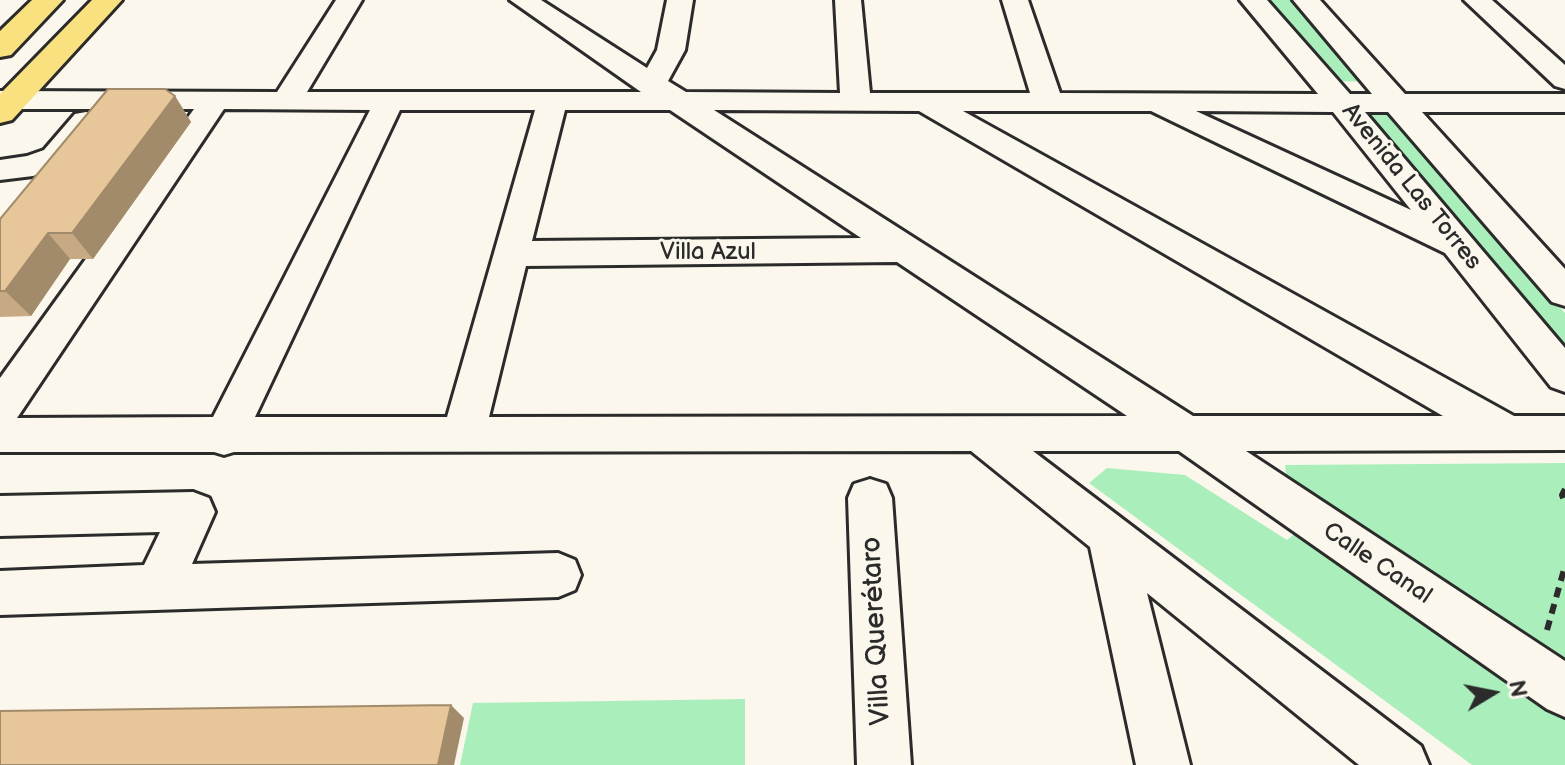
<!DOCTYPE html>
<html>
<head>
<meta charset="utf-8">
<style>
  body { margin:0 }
  #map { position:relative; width:1565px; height:765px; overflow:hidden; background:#fbf7ec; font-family:"Balsamiq Sans",sans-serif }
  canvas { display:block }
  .north { position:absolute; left:1453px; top:653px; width:80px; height:80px; -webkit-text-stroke:6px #fbf7ec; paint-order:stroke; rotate:80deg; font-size:22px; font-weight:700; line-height:32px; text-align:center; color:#2b2b2b }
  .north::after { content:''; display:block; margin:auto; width:28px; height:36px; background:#2b2b2b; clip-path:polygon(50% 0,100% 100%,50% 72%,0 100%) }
</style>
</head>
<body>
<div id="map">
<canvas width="1565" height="765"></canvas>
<div class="north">N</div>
</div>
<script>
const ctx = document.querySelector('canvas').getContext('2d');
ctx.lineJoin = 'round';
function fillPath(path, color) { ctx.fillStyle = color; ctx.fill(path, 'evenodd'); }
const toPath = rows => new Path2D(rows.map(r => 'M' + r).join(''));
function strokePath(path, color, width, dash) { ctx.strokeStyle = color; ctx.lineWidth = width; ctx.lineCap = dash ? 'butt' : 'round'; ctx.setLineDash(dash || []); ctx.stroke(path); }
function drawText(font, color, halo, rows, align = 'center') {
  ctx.font = font + ' "Balsamiq Sans",sans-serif'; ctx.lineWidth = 6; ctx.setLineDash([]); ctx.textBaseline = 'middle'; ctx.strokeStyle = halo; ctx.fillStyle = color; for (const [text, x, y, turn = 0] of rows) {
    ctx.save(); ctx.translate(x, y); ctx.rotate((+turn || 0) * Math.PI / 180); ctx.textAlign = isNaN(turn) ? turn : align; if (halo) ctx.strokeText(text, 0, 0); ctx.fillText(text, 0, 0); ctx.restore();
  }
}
const green = toPath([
  [1267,0,1293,0,1368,82,1337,81],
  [1390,111,1565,313,1565,354,1363,113],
  [1565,463,1565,675,1288,490,1285,465],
  [1107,468,1185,475,1287,540,1298,531,1565,714,1565,765,1472,765,1089,483],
  [745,699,745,765,460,765,473,703]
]);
const path = toPath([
  [1565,489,1562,495,1565,503],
  [1547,630,1565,566]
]);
const minor = toPath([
  [336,0,362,0,307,92,641,92,510,0,541,0,647,68,657,50,667,0,693,0,685,50,668,81,686,92,840,93,835,0,861,0,870,93,1030,93,1002,0,1028,0,1060,93,1318,94,1240,0,1267,0,1350,94,1372,94,1293,0,1320,0,1405,94,1565,94,1565,112,1422,112,1565,269,1565,306,1552,302,1388,112,1365,112,1565,348,1565,392,1551,387,1445,253,1151,111,963,111,1514,416,1565,416,1565,450,1246,451,1565,661,1565,717,1547,709,1179,451,1033,451,1421,746,1429,765,1359,765,1147,593,1190,765,1136,765,1090,547,971,451,234,452,224,455,214,452,0,452,0,378,194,109,0,109,0,91,277,92,336,0],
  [224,109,370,110,213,417,17,418,224,109],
  [400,110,535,110,447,417,255,417,400,110],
  [565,110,670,110,861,238,532,241,565,110],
  [714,110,919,111,1443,416,1193,416,714,110],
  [1196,111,1333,112,1411,210,1196,111],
  [897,262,1127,416,489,417,526,266,897,262],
  [1464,0,1492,0,1565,65,1565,89,1555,86,1464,0],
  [86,112,97,114,101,121,66,164,33,176,0,180,0,160,27,156,44,150,75,114,86,112],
  [870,479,886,484,892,498,911,765,857,765,848,498,854,484,870,479],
  [193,492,209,498,215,512,192,564,558,553,575,560,581,575,575,590,558,597,0,615,0,571,144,565,160,532,0,536,0,496,193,492]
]);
const major = toPath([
  [32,0,63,0,11,55,0,57,0,31,32,0],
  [92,0,122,0,12,120,0,123,0,94,92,0]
]);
const wall = toPath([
  [175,96,191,122,93,259,70,259,31,316,0,317,0,219]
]);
const shadedWall = toPath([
  [175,96,191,122,93,259,72,233],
  [48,233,70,259,31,316,5,291],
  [451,705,464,718,454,765,438,765]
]);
const building = toPath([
  [108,89,165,89,175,96,72,233,48,233,5,291,0,291,0,219,108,89],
  [451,705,438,765,0,765,0,711,451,705]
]);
const streetNames = [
  ["Avenida Las Torres",1411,187,51],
  ["Villa Azul",708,253],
  ["Calle Canal",1377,564,34]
];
const nearStreetnames = [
  ["Villa Querétaro",877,631,-93]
];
fillPath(green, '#aaefbb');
strokePath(minor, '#2b2b2b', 6);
strokePath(major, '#2b2b2b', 6);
strokePath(path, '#2b2b2b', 6, [10, 7]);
fillPath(minor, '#fbf7ec');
fillPath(major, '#fae180');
fillPath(wall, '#c7aa84');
fillPath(shadedWall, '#a28b6b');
fillPath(building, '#e7c699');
strokePath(building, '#a28b6b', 2);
drawText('24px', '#2b2b2b', '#fbf7ec', streetNames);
drawText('28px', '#2b2b2b', '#fbf7ec', nearStreetnames);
</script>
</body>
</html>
